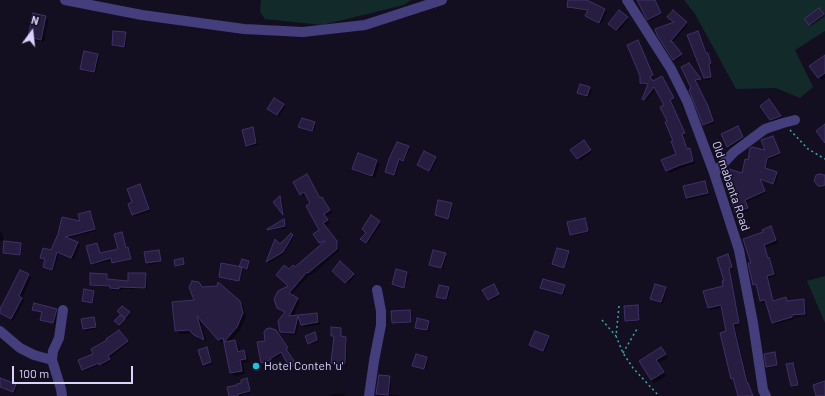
<!DOCTYPE html>
<html>
<head>
<meta charset="utf-8">
<style>
  body { margin:0 }
  #map { position:relative; width:825px; height:396px; overflow:hidden; background:#130f21; font-family:Barlow,sans-serif }
  canvas { display:block }
  .north { position:absolute; left:12px; top:12px; width:40px; height:40px; -webkit-text-stroke:3px #130f21; paint-order:stroke; rotate:15deg; font-size:11px; font-weight:700; line-height:16px; text-align:center; color:#dad3fb }
  .north::after { content:''; display:block; margin:auto; width:14px; height:18px; background:#dad3fb; clip-path:polygon(50% 0,100% 100%,50% 72%,0 100%) }
  .scale { position:absolute; left:12px; top:366px; width:121px; height:18px; box-sizing:border-box; border:2px solid #dad3fb; border-top:0; padding-left:5px; font-size:12px; line-height:14px; white-space:nowrap; color:#dad3fb; -webkit-text-stroke:3px #130f21; paint-order:stroke }
</style>
</head>
<body>
<div id="map">
<canvas width="825" height="396"></canvas>
<div class="north">N</div>
<div class="scale">100 m</div>
</div>
<script>
const ctx = document.querySelector('canvas').getContext('2d');
ctx.lineJoin = 'round';
function fillPath(path, color) { ctx.fillStyle = color; ctx.fill(path, 'evenodd'); }
const toPath = rows => new Path2D(rows.map(r => 'M' + r).join(''));
function strokePath(path, color, width, dash) { ctx.strokeStyle = color; ctx.lineWidth = width; ctx.lineCap = dash ? 'butt' : 'round'; ctx.setLineDash(dash || []); ctx.stroke(path); }
function drawText(font, color, halo, rows, align = 'center') {
  ctx.font = font + ' Barlow,sans-serif'; ctx.lineWidth = 3; ctx.setLineDash([]); ctx.textBaseline = 'middle'; ctx.strokeStyle = halo; ctx.fillStyle = color; for (const [text, x, y, turn = 0] of rows) {
    ctx.save(); ctx.translate(x, y); ctx.rotate((+turn || 0) * Math.PI / 180); ctx.textAlign = isNaN(turn) ? turn : align; if (halo) ctx.strokeText(text, 0, 0); ctx.fillText(text, 0, 0); ctx.restore();
  }
}
const green = toPath([
  [261,0,411,0,404,5,322,25,265,19,260,12],
  [684,0,825,0,825,31,795,50,813,87,800,98,776,88,736,89,695,14],
  [825,276,825,323,807,281]
]);
const shadow = toPath([
  [569,0,584,0,605,10,607,12,601,24,586,16,588,11,569,8,568,6],
  [636,0,655,2,662,14,650,21],
  [819,9,825,16,811,26,806,20],
  [674,11,688,24,673,42,683,56,676,61,658,35,675,22],
  [46,17,48,20,44,42,32,40,29,37],
  [627,18,629,19,619,31,611,25],
  [698,32,707,54,710,56,712,65,710,65,712,79,706,80,704,78],
  [125,33,127,35,126,48,114,47,113,45],
  [638,41,654,77,651,79,653,82,662,77,675,99,671,102,686,135,683,136,688,150,691,151,695,163,669,173,663,161,677,154,674,141,668,121,665,105,656,89,646,101,643,99,649,85,642,85,641,83],
  [97,55,99,57,96,73,83,71,82,69],
  [825,56,825,78,822,80,819,78],
  [691,66,701,80,696,81,709,109,714,123,706,126,704,124,692,89],
  [581,85,592,90,589,98,578,93],
  [274,100,285,107,279,116,270,111],
  [771,102,782,118,773,122,761,106],
  [314,123,316,125,314,131,300,126],
  [252,128,254,130,258,145,249,147,247,145],
  [739,129,744,139,730,148,722,135],
  [773,137,781,155,768,160,766,170,778,175,775,185,760,180,766,193,746,202,749,210,737,213,736,211,743,175,748,161,766,151],
  [585,143,592,152,580,161,572,150],
  [408,147,410,149,404,161,400,160,396,176,388,173,387,172],
  [435,158,437,159,431,172,418,165],
  [377,161,380,164,375,178,356,172,353,169],
  [307,176,321,199,322,198,325,200,332,213,326,216,330,223,324,226,339,245,339,251,311,275,310,274,291,295,300,301,293,317,317,314,319,317,320,325,304,327,300,319,296,335,284,334,281,332,286,312,278,307,289,286,289,271,295,269,322,245,320,242,321,230,312,204,306,195,303,196,300,194],
  [705,183,707,184,709,195,689,200,687,198],
  [139,185,150,211,135,216,133,214,133,203],
  [280,198,282,199,284,214,274,202],
  [451,204,453,206,449,220,437,217,436,215],
  [90,212,92,214,96,231,67,238,80,245,74,259,59,253,54,271,46,269,44,267,46,260,42,257,52,251,59,234,81,223],
  [585,219,586,221,589,232,573,236,571,234],
  [284,220,287,228,270,230,268,229],
  [379,222,381,224,368,244,363,241],
  [770,227,773,230,778,243,765,248,776,276,768,278,774,302,786,298,789,302,803,300,806,303,807,316,793,317,794,319,775,324,772,322,767,302,763,303,761,301,757,286,754,284,753,263,764,232],
  [0,231,2,233,4,240,0,241],
  [121,233,123,235,127,249,130,250,132,260,114,264,112,260,93,265,92,263,96,244,100,254,119,250],
  [291,235,294,237,284,254,269,263,267,262,275,241,280,246],
  [21,244,22,246,21,256,6,254,4,253],
  [158,251,160,253,162,262,149,265,147,263],
  [568,252,570,254,565,269,555,266,553,264],
  [445,254,447,256,443,269,432,266,430,265],
  [728,255,730,257,733,269,730,270,740,325,735,326,748,383,750,386,753,396,740,396,735,380,732,378,727,332,723,307,710,310,708,308,704,292,724,287],
  [243,260,250,263,248,270,243,268,240,282,221,278,220,277,222,264,243,268,240,266],
  [340,263,355,276,348,284,333,271],
  [21,271,31,278,22,298,24,301,13,321,2,314,0,311],
  [396,271,407,273,409,275,405,289,395,286,393,284],
  [145,274,147,276,147,289,121,289,121,291,112,290,111,287,93,286,91,284,107,275,108,276,108,280,129,282],
  [199,283,203,288,239,302,243,305,246,317,240,330,230,342,235,341,239,345,240,352,244,351,247,355,249,362,243,363,245,374,234,376,231,372,225,342,222,343,199,317,207,342,199,339,193,333,180,334,176,331,196,301],
  [564,285,566,287,564,295,543,290,541,288],
  [495,287,500,296,490,301,488,300],
  [448,288,450,290,448,300,439,298,437,297],
  [665,288,667,290,663,304,652,299],
  [93,292,95,294,93,304,85,302,83,301],
  [637,307,639,308,640,321,628,322,626,320],
  [33,309,56,310,58,311,55,324,43,321,41,319,43,313,35,311],
  [410,311,412,313,412,323,394,324,393,322],
  [120,313,129,313,131,314,127,319],
  [94,318,95,320,97,329,86,331,84,329,82,320],
  [429,322,430,323,429,332,418,329,416,328],
  [332,328,341,329,342,331,342,337,346,338,347,339,347,366,334,365,332,363,335,338,332,336],
  [278,332,289,350,287,350,297,366,292,369,283,354,272,360,272,362,264,364,262,362,266,342],
  [121,333,129,343,109,358,111,361,102,366,101,364,85,371,83,369,95,354],
  [315,333,319,342,311,345,309,343],
  [549,337,550,339,545,352,530,345],
  [206,348,208,350,213,364,206,366,204,364],
  [664,352,668,358,658,363,666,376,654,383,640,361],
  [775,353,776,355,778,366,769,368,767,366],
  [427,358,428,360,426,370,415,367,413,366],
  [793,364,795,365,799,386,793,387,791,385],
  [379,376,390,377,391,379,390,394,401,396,377,396],
  [246,379,251,392,239,396,230,396],
  [0,383,15,385,17,387,15,393,1,388],
  [331,394,343,394,345,396,331,396]
]);
const building = toPath([
  [568,0,587,0,605,9,599,23,585,16,588,10,567,7,568,0],
  [637,0,655,0,661,13,647,20,637,0],
  [819,8,824,14,809,25,804,19,819,8],
  [619,10,628,17,616,30,608,24,619,10],
  [673,10,687,22,670,42,672,41,682,54,673,60,657,35,655,29,674,22,667,17,673,10],
  [33,13,46,16,41,40,28,37,33,13],
  [113,31,126,32,124,47,112,45,113,31],
  [698,31,706,53,708,53,711,63,709,64,711,77,704,78,687,35,698,31],
  [638,40,653,75,650,77,653,81,662,76,674,98,670,100,685,133,682,134,687,149,690,148,693,161,680,165,666,171,661,160,676,154,671,141,673,141,665,122,667,121,660,107,664,105,654,87,644,100,642,99,648,84,640,83,640,76,627,45,638,40],
  [84,51,98,54,94,72,80,69,84,51],
  [825,55,825,73,818,78,809,66,825,55],
  [689,63,701,79,695,80,708,106,713,121,703,125,689,90,691,88,681,67,689,63],
  [580,84,590,87,587,96,577,93,580,84],
  [274,98,284,104,277,115,267,109,274,98],
  [769,99,781,116,770,120,760,106,769,99],
  [302,118,315,122,312,131,298,127,302,118],
  [825,124,825,143,816,131,825,124],
  [738,126,743,137,727,147,721,134,738,126],
  [253,127,256,143,246,146,242,130,253,127],
  [773,136,780,153,767,158,765,168,777,172,773,184,760,179,765,191,745,200,748,208,735,212,726,182,729,169,742,173,745,159,748,160,750,148,752,147,765,150,761,140,773,136],
  [584,140,591,150,577,159,570,150,584,140],
  [397,142,409,146,403,161,399,159,394,175,385,172,389,159,397,142],
  [424,151,436,157,429,171,417,165,424,151],
  [358,153,377,160,372,176,352,169,358,153],
  [307,174,320,198,322,197,330,210,324,214,328,220,323,223,337,241,337,249,308,273,307,272,289,293,298,298,289,316,317,313,318,322,301,325,298,316,294,333,280,332,278,321,285,312,277,308,274,299,278,291,288,286,276,275,284,265,289,269,293,265,295,267,325,241,319,243,313,234,319,230,306,206,310,203,304,192,300,195,293,182,307,174],
  [820,174,825,175,825,185,822,186,818,186,814,181,816,175,820,174],
  [705,181,708,193,686,198,683,186,705,181],
  [140,184,149,209,132,215,128,204,132,202,127,189,140,184],
  [280,196,283,215,273,202,280,196],
  [438,200,452,203,448,219,435,215,438,200],
  [90,211,95,229,65,237,78,242,71,258,57,252,52,270,43,267,45,259,40,258,43,248,51,250,58,234,62,217,80,221,78,214,90,211],
  [371,215,380,221,366,243,360,239,366,233,362,229,371,215],
  [585,218,588,231,570,235,567,222,585,218],
  [284,219,285,226,267,230,267,229,284,219],
  [771,226,776,240,764,245,768,258,769,257,774,274,767,276,773,301,786,297,787,301,804,299,805,314,792,315,792,317,772,323,765,300,760,301,756,284,753,285,748,263,751,263,743,239,763,232,762,230,771,226],
  [122,232,126,248,128,247,131,259,112,263,111,258,91,264,86,246,97,243,100,253,118,249,114,234,122,232],
  [291,233,293,235,283,252,266,262,275,239,280,244,291,233],
  [4,241,21,243,20,255,3,253,4,241],
  [557,248,569,251,564,268,552,264,557,248],
  [159,250,161,261,146,263,144,252,159,250],
  [433,250,446,253,441,268,429,265,433,250],
  [728,254,732,267,729,268,739,323,733,324,747,383,748,383,753,396,738,396,733,378,731,379,720,333,726,331,721,305,708,308,703,291,723,286,722,281,724,281,717,258,728,254],
  [183,258,184,264,175,266,174,260,183,258],
  [242,259,249,261,247,269,242,267,239,281,219,277,221,263,242,267,239,267,242,259],
  [340,261,354,274,345,283,332,271,340,261],
  [396,269,407,272,404,288,392,284,396,269],
  [20,270,29,274,19,296,22,298,11,319,0,313,0,309,20,270],
  [90,273,107,274,107,279,128,281,128,273,146,273,145,288,119,287,119,289,110,288,110,286,90,285,90,273],
  [543,279,565,285,562,294,540,288,543,279],
  [192,281,199,282,202,287,217,286,218,282,240,301,243,313,237,327,224,342,235,340,238,352,244,350,246,359,240,360,242,371,230,373,223,338,218,340,197,316,204,340,194,335,189,330,175,331,172,302,194,300,189,287,192,281],
  [494,284,499,294,488,300,482,290,494,284],
  [655,284,666,287,661,302,650,299,655,284],
  [439,285,449,287,446,299,436,297,439,285],
  [84,289,94,291,92,303,82,301,84,289],
  [34,303,57,309,53,323,40,320,42,312,32,310,34,303],
  [638,305,639,320,625,321,624,306,638,305],
  [122,306,130,312,125,318,117,311,122,306],
  [410,310,411,322,392,323,391,311,410,310],
  [120,315,125,319,119,325,114,321,120,315],
  [94,317,96,327,83,329,81,319,94,317],
  [417,318,429,321,427,330,415,328,417,318],
  [331,327,341,328,341,336,346,337,345,364,331,363,334,336,331,336,331,327],
  [270,328,276,330,288,348,286,349,296,364,290,368,281,352,270,359,271,360,261,363,257,342,265,341,264,332,266,329,270,328],
  [119,330,128,341,108,356,110,359,99,365,99,363,82,370,78,360,93,354,91,349,107,340,106,339,119,330],
  [535,331,549,336,543,351,529,345,535,331],
  [315,332,317,340,308,344,305,336,315,332],
  [207,347,211,362,203,365,198,350,207,347],
  [661,347,666,354,656,360,664,372,651,380,639,361,661,347],
  [775,352,777,365,766,367,764,354,775,352],
  [416,354,427,357,424,369,412,366,416,354],
  [793,363,798,385,791,386,786,364,793,363],
  [379,375,390,376,388,395,376,394,379,375],
  [0,378,16,384,13,392,0,387,0,378],
  [247,378,250,391,238,394,238,396,229,396,227,387,237,385,237,384,241,383,241,380,247,378],
  [825,381,825,396,816,396,813,385,825,381]
]);
const path = toPath([
  [790,130,808,149,825,159],
  [619,306,616,336,623,353,633,368,659,396],
  [602,320,616,336],
  [623,353,637,329]
]);
const minor = toPath([
  [65,0,142,15,244,29,303,32,365,25,442,0],
  [627,0,671,69,687,101,714,173,739,250,753,323,763,390,766,396],
  [714,173,734,152,765,129,783,123,795,120],
  [0,331,20,348,34,355,52,360],
  [62,396,61,389,52,360,53,351,59,338,63,310],
  [369,396,374,361,381,325,381,311,377,290]
]);
const markers = [
  [256,366,4,"#13c5e7"]
];
const streetNames = [
  ["Old mabanta Road",731,186,71]
];
const poiNames = [
  ["Hotel Conteh 'u'",264,366]
];
fillPath(green, '#132a2a');
fillPath(shadow, '#0007');
fillPath(building, '#261d40');
strokePath(building, '#40316a', 1);
strokePath(path, '#38aaaa', 1.5, [2, 3]);
strokePath(minor, '#443e7c', 10);
for (const [x, y, r, color] of markers) { const dot = new Path2D(); dot.arc(x, y, r, 0, 2 * Math.PI); ctx.fillStyle = color; ctx.fill(dot); strokePath(dot, '#130f21', 1.5); }
drawText('12px', '#dad3fb', '#130f21', streetNames);
drawText('12px', '#dad3fb', '#130f21', poiNames, 'left');
</script>
</body>
</html>
